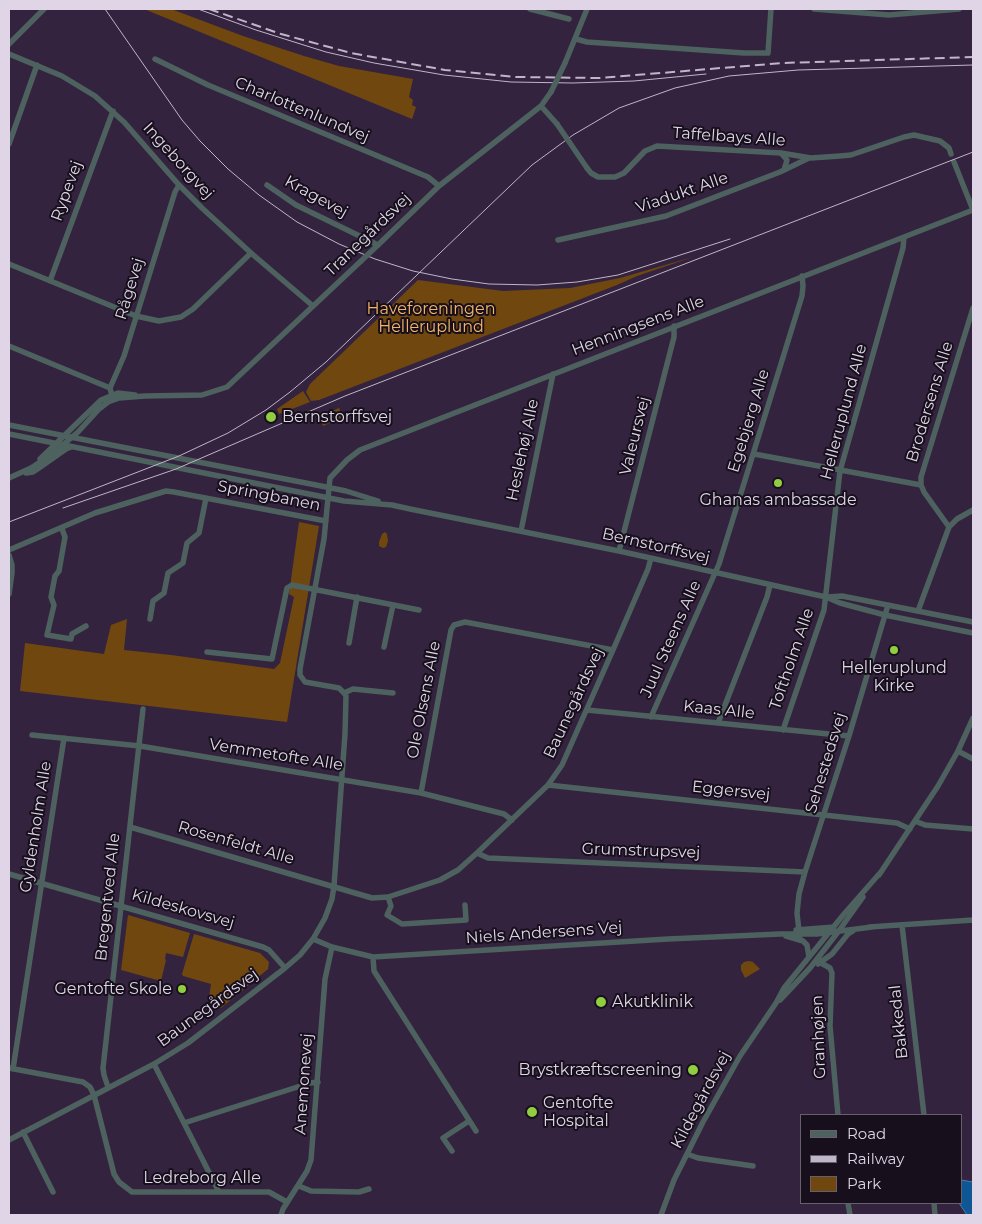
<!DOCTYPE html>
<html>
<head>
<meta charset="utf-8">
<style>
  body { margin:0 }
  #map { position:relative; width:982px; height:1224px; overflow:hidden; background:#33233e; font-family:Montserrat,sans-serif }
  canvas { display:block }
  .frame { position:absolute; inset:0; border:10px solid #dfd5e7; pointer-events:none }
  .legend { position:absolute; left:800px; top:1114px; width:162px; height:90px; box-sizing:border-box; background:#17101c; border:1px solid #675f6d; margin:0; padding:6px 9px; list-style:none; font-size:15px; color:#dfd5e7 }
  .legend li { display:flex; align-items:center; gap:10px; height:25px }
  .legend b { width:25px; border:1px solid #675f6d }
</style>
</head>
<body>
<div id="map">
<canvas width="982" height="1224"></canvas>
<div class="frame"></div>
<ul class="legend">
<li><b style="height:6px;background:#4d615f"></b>Road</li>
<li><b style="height:6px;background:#c0b5c9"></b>Railway</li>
<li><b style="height:14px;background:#70480f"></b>Park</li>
</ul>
</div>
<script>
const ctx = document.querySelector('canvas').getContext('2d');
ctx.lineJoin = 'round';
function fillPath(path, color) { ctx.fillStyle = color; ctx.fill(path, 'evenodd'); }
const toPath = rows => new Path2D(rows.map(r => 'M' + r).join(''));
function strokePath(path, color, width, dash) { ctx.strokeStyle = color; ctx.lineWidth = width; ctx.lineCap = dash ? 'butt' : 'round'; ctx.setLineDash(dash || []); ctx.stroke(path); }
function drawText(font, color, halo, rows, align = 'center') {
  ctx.font = font + ' Montserrat,sans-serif'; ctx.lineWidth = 4; ctx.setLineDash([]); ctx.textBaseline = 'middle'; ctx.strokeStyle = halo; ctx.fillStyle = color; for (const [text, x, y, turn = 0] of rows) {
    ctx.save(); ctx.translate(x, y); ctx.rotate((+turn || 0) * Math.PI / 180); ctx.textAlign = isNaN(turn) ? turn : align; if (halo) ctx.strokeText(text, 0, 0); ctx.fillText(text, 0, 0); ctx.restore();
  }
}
const green = toPath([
  [144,9,171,9,243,36,304,56,339,66,413,79,409,97,413,100,412,105,416,107,412,119],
  [693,257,637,276,617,285,319,400,311,401,306,392,310,384,418,280,503,291,570,288,620,278],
  [303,391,310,402,279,414,277,409],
  [339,408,343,417,323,426,319,417],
  [299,522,319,526,287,722,20,691,25,643,104,654,111,625,127,619,124,650,171,655,274,669,280,663,294,597,289,594],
  [385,532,387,534,388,541,386,547,383,548,379,546,379,542,382,534],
  [128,915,190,933,183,957,166,953,165,959,166,960,161,981,121,970],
  [194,934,260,953,269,962,268,969,221,1008,209,997,211,984,183,976,182,974],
  [749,961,753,962,760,969,745,978,741,970,741,965,744,962]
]);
const water = toPath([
  [961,1180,973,1182,973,1215,967,1215,959,1203,961,1203,961,1180]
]);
const minor = toPath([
  [530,9,569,19],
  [814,9,889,15,959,9],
  [576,39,587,42,744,53,768,53,771,9],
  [9,44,44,9],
  [9,54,62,76,95,96,124,122,179,185,202,208,251,253,313,306],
  [155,59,208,85,428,177,439,186],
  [565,63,587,9],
  [541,106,557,124],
  [9,144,37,65],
  [781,153,787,160,784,170],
  [954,162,973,210],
  [587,168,591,173,598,177,615,177,624,173,645,151,657,146,781,153,811,158,840,156,851,155,904,137,914,135,940,141,949,148,951,154],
  [267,185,296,205,378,245,439,186,541,106,551,92],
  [558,240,666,216,780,172,809,158],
  [9,264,136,316,159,321,181,317,193,309,251,253],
  [50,281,113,111],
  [9,346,110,388],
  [113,400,110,388,124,356,175,192,179,185],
  [9,425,316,485,346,491,378,501],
  [9,434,344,501,392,505,410,509,619,551,826,597,840,603,885,615,973,633],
  [754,454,921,485],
  [40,459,101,400,118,393,135,395],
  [26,473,33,472,39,468,66,449,71,447],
  [9,478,31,468,51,455,78,432,99,409,108,402,119,398,145,396,202,395,227,387,361,261],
  [949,527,924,492,921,485,921,477,973,308],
  [62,529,65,537,59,571,55,576,51,597,54,605,47,635,71,639,72,634,86,626],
  [521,531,553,374],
  [9,550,95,513,166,491,174,492,326,521],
  [619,551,674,337,674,326],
  [9,555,12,565,12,573,9,594],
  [828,597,842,596,973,622],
  [918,611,949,527,957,519,973,510],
  [150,619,153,601,164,593,168,573,183,563,187,543,199,533,206,498],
  [349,643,357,597],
  [384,647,393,605],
  [207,652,272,659,287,588,292,585,419,610],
  [344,693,339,688,305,682,300,675,300,669,324,539,330,478,347,460,360,450,973,210],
  [344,693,353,689,393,693],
  [587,710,849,736],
  [651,717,719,564,802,296,803,286,802,276],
  [718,723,767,597,770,585],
  [783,730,824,610,840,471,903,248,904,237],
  [32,735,140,746,421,793,504,814,512,820],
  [958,751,973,759],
  [548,785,897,823,910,829],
  [421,793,451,630,454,625,465,622,613,650],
  [915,821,925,825,973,829],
  [130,827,372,898,388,897,440,880,458,870,477,853,548,785,562,765,613,650,648,569,651,558],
  [477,853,488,858,805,872],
  [9,874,263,947,269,950,285,968],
  [879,875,938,786,958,751,973,718],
  [388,897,391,906,387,915,402,924,466,920,465,905],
  [902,925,924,1115],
  [869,927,973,920],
  [796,930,834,927],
  [786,936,803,941,807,945,809,957],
  [313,939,332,947,373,957,668,939,780,934,817,934,872,927],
  [800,940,797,913,799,894,805,872,849,736,888,605],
  [373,957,374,971,476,1131],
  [821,963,830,968,832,973,830,1026,838,1115],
  [818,964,832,954,848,934,853,931],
  [780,1000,810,968,838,932,863,897],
  [154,1064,219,1192],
  [9,1068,83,1082,90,1087,94,1095,114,1174,119,1182,132,1192,269,1192,287,1202],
  [13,1069,64,738],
  [108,1087,104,1075,103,1068,143,709],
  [184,1123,310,1083,318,1082],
  [23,1132,53,1192],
  [9,1140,154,1064,188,1043,285,968,300,955,313,939,325,918,332,899,334,886,345,734,346,696,344,693],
  [452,1151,443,1138,469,1121],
  [687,1154,698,1158,753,1166],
  [299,1186,311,1191,359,1192,369,1189],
  [848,1203,850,1215],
  [934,1203,935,1215],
  [281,1215,283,1209,307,1171,311,1160,325,979,332,947],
  [661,1215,674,1180,703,1122,740,1056,776,1003,784,988,844,914,880,873]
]);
const tram = toPath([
  [105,9,182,120,200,141,228,169,259,195,297,222,339,244,375,259,413,271,452,279,489,284,537,285,577,282,618,275,730,239],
  [198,9,256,30,326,52,374,63,444,75,511,82,573,83,634,81,706,74],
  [63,508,176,469,345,396,973,152],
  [9,522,179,456,228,433,266,410,290,392,326,362,532,165,573,135,619,108,675,88,729,76,798,70,973,65]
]);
const rail = toPath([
  [209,9,281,34,351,53,445,70,516,77,600,78,782,63,973,57]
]);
const minorBridge = toPath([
  [551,92,565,63],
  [557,124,587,168],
  [361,261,378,245]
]);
const markers = [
  [271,417,6,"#90cd41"],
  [778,483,5,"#90cd41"],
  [894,650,5,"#90cd41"],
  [182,989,5,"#90cd41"],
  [601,1002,6,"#90cd41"],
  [693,1070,6,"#90cd41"],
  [532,1112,6,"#90cd41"]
];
const streetNames = [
  ["Charlottenlundvej",302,110,23],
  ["Taffelbays Alle",729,137,4],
  ["Ingeborgvej",178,161,48],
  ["Rypevej",67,191,-70],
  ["Viadukt Alle",682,193,-19],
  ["Kragevej",316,197,29],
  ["Tranegårdsvej",368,235,-44],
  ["Rågevej",130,289,-73],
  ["Henningsens Alle",638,326,-21],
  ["Brodersens Alle",930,402,-73],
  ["Helleruplund Alle",844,412,-75],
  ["Egebjerg Alle",749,421,-73],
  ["Valeursvej",635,436,-76],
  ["Heslehøj Alle",523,450,-78],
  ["Springbanen",269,496,11],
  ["Bernstorffsvej",656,546,13],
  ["Juul Steens Alle",671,639,-66],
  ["Toftholm Alle",792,659,-71],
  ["Ole Olsens Alle",424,700,-79],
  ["Baunegårdsvej",574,703,-65],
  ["Kaas Alle",719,710,6],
  ["Vemmetofte Alle",276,755,9],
  ["Sehestedsvej",826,763,-73],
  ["Eggersvej",731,791,6],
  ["Gyldenholm Alle",36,827,-81],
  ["Rosenfeldt Alle",236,843,16],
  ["Grumstrupsvej",641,851,2],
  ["Bregentved Alle",108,897,-84],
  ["Kildeskovsvej",183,909,16],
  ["Niels Andersens Vej",544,933,-4],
  ["Baunegårdsvej",208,1008,-36],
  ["Bakkedal",899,1022,-96],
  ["Granhøjen",819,1037,-92],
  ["Anemonevej",304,1084,-86],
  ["Kildegårdsvej",701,1100,-62],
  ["Ledreborg Alle",202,1178]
];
const parkNames = [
  ["Haveforeningen",431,309],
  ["Helleruplund",431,327]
];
const poiNames = [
  ["Bernstorffsvej",282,417],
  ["Ghanas ambassade",778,500,"center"],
  ["Helleruplund",894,668,"center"],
  ["Kirke",894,686,"center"],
  ["Gentofte Skole",172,989,"right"],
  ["Akutklinik",612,1002],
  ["Brystkræftscreening",682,1070,"right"],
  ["Gentofte",543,1103],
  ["Hospital",543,1121]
];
fillPath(green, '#70480f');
fillPath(water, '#0f5794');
strokePath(water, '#4d7dad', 1);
strokePath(minor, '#4d615f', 5.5);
strokePath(tram, '#c0b5c9', 1);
strokePath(rail, '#c0b5c9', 2, [10, 5]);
strokePath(minorBridge, '#4d615f', 5.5);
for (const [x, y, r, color] of markers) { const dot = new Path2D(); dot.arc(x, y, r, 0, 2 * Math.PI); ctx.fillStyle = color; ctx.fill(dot); strokePath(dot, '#17101c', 2); }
drawText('16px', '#dfd5e7', '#17101c', streetNames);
drawText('16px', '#f4b568', '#17101c', parkNames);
drawText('16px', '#dfd5e7', '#17101c', poiNames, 'left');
</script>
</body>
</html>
